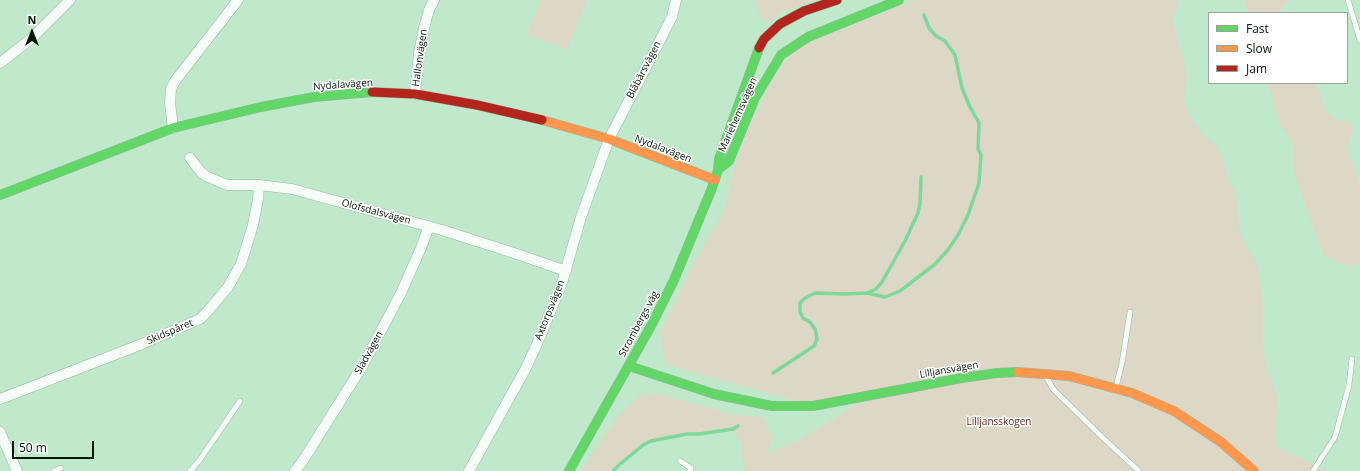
<!DOCTYPE html>
<html>
<head>
<meta charset="utf-8">
<style>
  body { margin:0 }
  #map { position:relative; width:1360px; height:471px; overflow:hidden; background:#c0e8ca; font-family:"Open Sans",sans-serif }
  canvas { display:block }
  .legend { position:absolute; left:1208px; top:12px; width:140px; height:72px; box-sizing:border-box; background:#fff; border:1px solid #99a29b; margin:0; padding:5px 7px; list-style:none; font-size:12px; color:#001705 }
  .legend li { display:flex; align-items:center; gap:8px; height:20px }
  .legend b { width:20px; border:1px solid #99a29b }
  .north { position:absolute; left:12px; top:12px; width:40px; height:40px; -webkit-text-stroke:3px #fff; paint-order:stroke; rotate:0deg; font-size:11px; font-weight:700; line-height:16px; text-align:center; color:#001705 }
  .north::after { content:''; display:block; margin:auto; width:14px; height:18px; background:#001705; clip-path:polygon(50% 0,100% 100%,50% 72%,0 100%) }
  .scale { position:absolute; left:12px; top:441px; width:82px; height:18px; box-sizing:border-box; border:2px solid #001705; border-top:0; padding-left:5px; font-size:12px; line-height:14px; white-space:nowrap; color:#001705; -webkit-text-stroke:3px #fff; paint-order:stroke }
</style>
</head>
<body>
<div id="map">
<canvas width="1360" height="471"></canvas>
<ul class="legend">
<li><b style="height:5px;background:#63d668"></b>Fast</li>
<li><b style="height:5px;background:#ff974d"></b>Slow</li>
<li><b style="height:5px;background:#b3261e"></b>Jam</li>
</ul>
<div class="north">N</div>
<div class="scale">50 m</div>
</div>
<script>
const ctx = document.querySelector('canvas').getContext('2d');
ctx.lineJoin = 'round';
function fillPath(path, color) { ctx.fillStyle = color; ctx.fill(path, 'evenodd'); }
const toPath = rows => new Path2D(rows.map(r => 'M' + r).join(''));
function strokePath(path, color, width, dash) { ctx.strokeStyle = color; ctx.lineWidth = width; ctx.lineCap = dash ? 'butt' : 'round'; ctx.setLineDash(dash || []); ctx.stroke(path); }
function drawText(font, color, halo, rows, align = 'center') {
  ctx.font = font + ' "Open Sans",sans-serif'; ctx.lineWidth = 3; ctx.setLineDash([]); ctx.textBaseline = 'middle'; ctx.strokeStyle = halo; ctx.fillStyle = color; for (const [text, x, y, turn = 0] of rows) {
    ctx.save(); ctx.translate(x, y); ctx.rotate((+turn || 0) * Math.PI / 180); ctx.textAlign = isNaN(turn) ? turn : align; if (halo) ctx.strokeText(text, 0, 0); ctx.fillText(text, 0, 0); ctx.restore();
  }
}
const green = toPath([
  [541,0,587,0,567,50,527,34],
  [755,0,813,0,789,10,788,9,778,15,770,22,761,19],
  [916,0,1177,0,1178,4,1173,22,1180,49,1185,61,1187,77,1184,100,1190,117,1201,132,1215,145,1222,156,1226,169,1227,180,1234,189,1237,199,1239,227,1240,235,1258,266,1263,304,1263,346,1267,368,1278,398,1276,423,1277,447,1329,471,746,471,741,454,742,444,736,433,722,430,699,434,687,434,651,441,643,445,619,465,613,471,581,471,618,416,640,395,656,393,731,414,763,418,773,437,767,453,797,441,837,417,866,397,813,406,665,364,660,333,685,281,709,236,723,214,735,166,746,135,768,88,780,69,792,54,803,45],
  [1244,0,1291,0,1281,8,1281,13,1248,13],
  [1268,83,1317,83,1325,111,1336,119,1351,123,1353,130,1348,145,1348,154,1352,162,1360,186,1360,264,1350,266,1342,264,1323,255,1293,169,1294,148,1288,135,1279,123]
]);
const stream = toPath([
  [867,293,885,297,900,291,934,265,947,251,958,235,968,215,979,183,981,155,978,149,979,123,970,107,962,88,955,55,945,41,936,36,929,28,924,15],
  [773,373,814,346,817,339,815,329,810,322,803,318,800,312,800,303,805,298,815,293,845,294,867,293,876,289,882,282,905,241,918,213,920,203,921,177],
  [613,471,619,465,643,445,651,441,687,434,699,434,733,429,738,426]
]);
const lane = toPath([
  [1348,0,1360,40],
  [1046,376,1053,389,1102,437,1139,471],
  [1116,387,1122,363,1130,312],
  [680,461,691,468,690,471],
  [54,471,61,468],
  [190,471,199,461,240,401],
  [1313,471,1335,437,1349,385,1352,359]
]);
const street = toPath([
  [0,63,32,38,70,0],
  [415,94,419,53,424,28,429,10,434,0],
  [173,128,170,103,171,89,175,81,238,0],
  [190,158,201,172,206,176,227,185,259,185,292,189,442,230,517,254,566,271],
  [0,399,142,344,200,319,208,311,228,287,241,264,253,225,258,199,259,185],
  [0,432,17,471],
  [295,471,304,459,363,365,401,293,421,248,429,226],
  [469,471,526,368,541,335,562,283,581,217,609,139,672,17,676,0]
]);
const fast = toPath([
  [718,170,729,161,755,98,781,55,808,37,899,0],
  [0,195,173,128,261,107,314,97,372,92],
  [629,366,714,394,772,406,813,406,962,378,997,373,1018,372],
  [569,471,651,326,674,280,712,188,718,170,719,159,759,48]
]);
const slow = toPath([
  [542,120,609,139,715,180],
  [1018,372,1069,376,1132,393,1174,411,1221,442,1254,471]
]);
const jam = toPath([
  [759,48,764,39,780,24,804,11,837,0],
  [372,92,415,94,477,105,542,120]
]);
const streetNames = [
  ["Hallonvägen",420,58,-82],
  ["Blåbärsvägen",644,70,-63],
  ["Nydalavägen",343,85,-4],
  ["Mariehemsvägen",738,115,-66],
  ["Nydalavägen",663,149,21],
  ["Olofsdalsvägen",376,212,15],
  ["Axtorpsvägen",550,310,-68],
  ["Strombergs väg",639,324,-62],
  ["Skidspåret",170,332,-23],
  ["Slädvägen",369,353,-61],
  ["Lilljansvägen",949,370,-10]
];
const parkNames = [
  ["Lilljansskogen",999,422]
];
fillPath(green, '#ddd8c6');
strokePath(stream, '#7ed89a', 3.5);
strokePath(lane, '#97b8a0', 6);
strokePath(street, '#97b8a0', 11);
strokePath(fast, '#97b8a0', 10);
strokePath(slow, '#97b8a0', 10);
strokePath(jam, '#97b8a0', 10);
strokePath(lane, '#f6fcf7', 5);
strokePath(street, '#f6fcf7', 10);
strokePath(fast, '#63d668', 9);
strokePath(slow, '#ff974d', 9);
strokePath(jam, '#b3261e', 9);
drawText('10px', '#001705', '#fff', streetNames);
drawText('10px', '#691f13', '#fff', parkNames);
</script>
</body>
</html>
